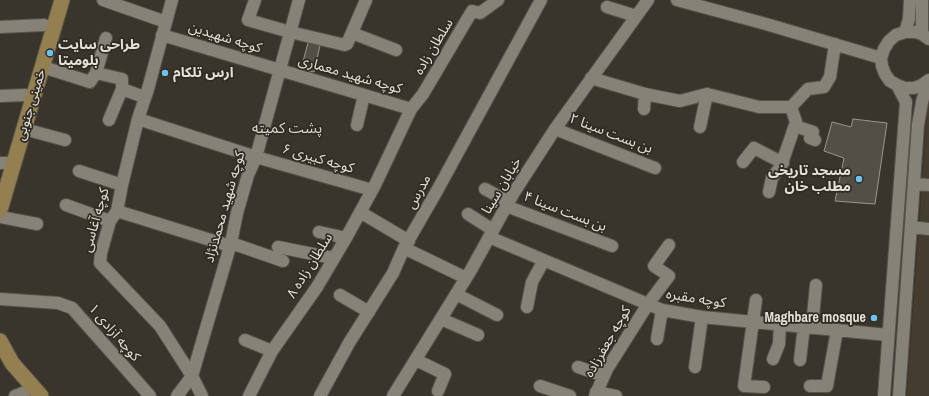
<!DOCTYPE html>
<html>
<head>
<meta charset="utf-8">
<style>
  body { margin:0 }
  canvas { display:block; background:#39352c }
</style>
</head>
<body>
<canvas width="929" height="396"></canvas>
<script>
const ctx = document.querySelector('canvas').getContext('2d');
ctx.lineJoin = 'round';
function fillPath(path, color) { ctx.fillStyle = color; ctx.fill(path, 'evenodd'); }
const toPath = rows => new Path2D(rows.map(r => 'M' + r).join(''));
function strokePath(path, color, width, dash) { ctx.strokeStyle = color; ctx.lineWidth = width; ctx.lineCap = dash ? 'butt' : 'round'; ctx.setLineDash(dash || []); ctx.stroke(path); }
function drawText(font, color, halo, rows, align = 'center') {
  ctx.font = font + ' "Archivo Narrow","Noto Sans Arabic",sans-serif'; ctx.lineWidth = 3.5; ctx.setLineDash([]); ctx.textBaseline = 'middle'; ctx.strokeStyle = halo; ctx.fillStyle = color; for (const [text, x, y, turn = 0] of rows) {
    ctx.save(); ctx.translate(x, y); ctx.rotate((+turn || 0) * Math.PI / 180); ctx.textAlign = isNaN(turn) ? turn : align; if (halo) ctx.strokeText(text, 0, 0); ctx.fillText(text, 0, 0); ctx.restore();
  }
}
const built = toPath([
  [929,103,929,396,907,396,928,104]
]);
const building = toPath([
  [309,39,321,41,314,72,301,69,309,39],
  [853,119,887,123,875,204,835,201,844,158,824,151,832,122,851,127,853,119]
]);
const minor = toPath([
  [103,0,166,22],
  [172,0,148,89,138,119,122,185,117,211,110,221,101,253,100,263,160,326,192,376,202,396],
  [255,0,248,20,290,32,345,45,347,44,366,0],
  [677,0,766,24,881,58],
  [607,7,636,16],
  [0,27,44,25],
  [905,32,909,19,910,0],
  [352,33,396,50],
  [922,34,922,0],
  [162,35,411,109],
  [929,39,922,34,915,32,905,32,896,35,889,41,884,49,881,58,882,66,885,74,890,81,897,85,905,88,914,88,922,85,929,80],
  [43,67,90,82,96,73,122,79,122,89,144,97],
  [96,73,106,38],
  [591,78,645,94,680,101,707,94,759,107,791,107,808,89,824,87,830,77,835,44],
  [0,96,26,95],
  [644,109,645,94],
  [138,119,256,157,372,190],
  [109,120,122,89],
  [357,125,364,95],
  [795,126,813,132,810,138,815,140],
  [700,127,707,94],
  [24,129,65,140],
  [555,129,655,168],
  [743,162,754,148,783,163],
  [0,163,6,163],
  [79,171,122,185],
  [914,184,929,185],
  [485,189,509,202],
  [769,192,772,178,781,166,796,122,791,107],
  [66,205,110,221],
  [506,206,612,246],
  [117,211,230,246],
  [360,212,409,241],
  [468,214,493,230],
  [0,217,37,224],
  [911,227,929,229],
  [319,232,346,238],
  [489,237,662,310,702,317,888,335],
  [231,243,283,261],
  [278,247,333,258],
  [404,248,466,278],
  [456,294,497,315],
  [340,295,369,312],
  [0,299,58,303,72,308,150,396],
  [756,300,744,386,764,387],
  [527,307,532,282,544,260],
  [441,319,478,335],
  [812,327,816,285],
  [657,339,662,310],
  [245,340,272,351],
  [773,359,779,344,780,324],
  [416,360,445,374,438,391],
  [800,360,804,326],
  [578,367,604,376],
  [695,367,702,317],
  [540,386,570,396],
  [810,386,827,386,837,330],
  [596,392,616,396],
  [15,396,25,392],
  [177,396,192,376,231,243,237,213,248,175,256,157,299,0],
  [249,396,272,351,317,287,346,238,375,185,411,109,423,94,472,11,480,13,498,0],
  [320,396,349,343,393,273,404,248,438,189,541,0],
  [393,396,471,270,513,194,555,129,648,0],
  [595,396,607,369,648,304,669,276,654,266,669,245],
  [884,396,906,102,897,85],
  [899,396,918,125,922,102,928,81]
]);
const major = toPath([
  [0,210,62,0],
  [0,341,12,363,41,396]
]);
const markers = [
  [50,53,4,"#6cc3f2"],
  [165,73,4,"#6cc3f2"],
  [859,179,4,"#6cc3f2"],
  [874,318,4,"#6cc3f2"]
];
const streetNames = [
  ["کوچه شهیدین",225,38,17],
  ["سلطان زاده",434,47,-59],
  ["کوچه شهید معماری",350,75,16],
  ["خمینی جنوبی",31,105,-73],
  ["بن بست سینا ۲",611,134,21],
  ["کوچه کبیری ۶",318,159,16],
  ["خیابان سینا",502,186,-59],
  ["مدرس",419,192,-61],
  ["کوچه شهید محمدنژاد",225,207,-74],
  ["بن بست سینا ۴",565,212,21],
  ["کوچه آغاسی",96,220,-74],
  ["سلطان زاده ۸",310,266,-58],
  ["کوچه مقبره",696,299,9],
  ["کوچه آزادی ۱",114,333,49],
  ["کوچه جعفرزاده",608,342,-60]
];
const poiNames = [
  ["طراحی سایت",58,45],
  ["بلومیتا",58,61],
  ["ارس تلکام",173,73],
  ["مسجد تاریخی",851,171,"right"],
  ["مطلب خان",851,187,"right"],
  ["Maghbare mosque",866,318,"right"]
];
const neighbourhoodNames = [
  ["پشت کمیته",287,129]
];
fillPath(built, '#443c2e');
fillPath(building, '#544f46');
strokePath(building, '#9b958b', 1);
strokePath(minor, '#57534b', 14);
strokePath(major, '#57534b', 17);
strokePath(minor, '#878278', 12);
strokePath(major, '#947f51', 15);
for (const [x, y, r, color] of markers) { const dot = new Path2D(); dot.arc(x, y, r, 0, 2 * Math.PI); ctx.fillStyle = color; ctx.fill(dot); strokePath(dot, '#2f2b22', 1.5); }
drawText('14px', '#e3e0da', '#2f2b22', streetNames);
drawText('bold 14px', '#e3e0da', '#2f2b22', poiNames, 'left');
drawText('15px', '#dcd7cc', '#2f2b22', neighbourhoodNames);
</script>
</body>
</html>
